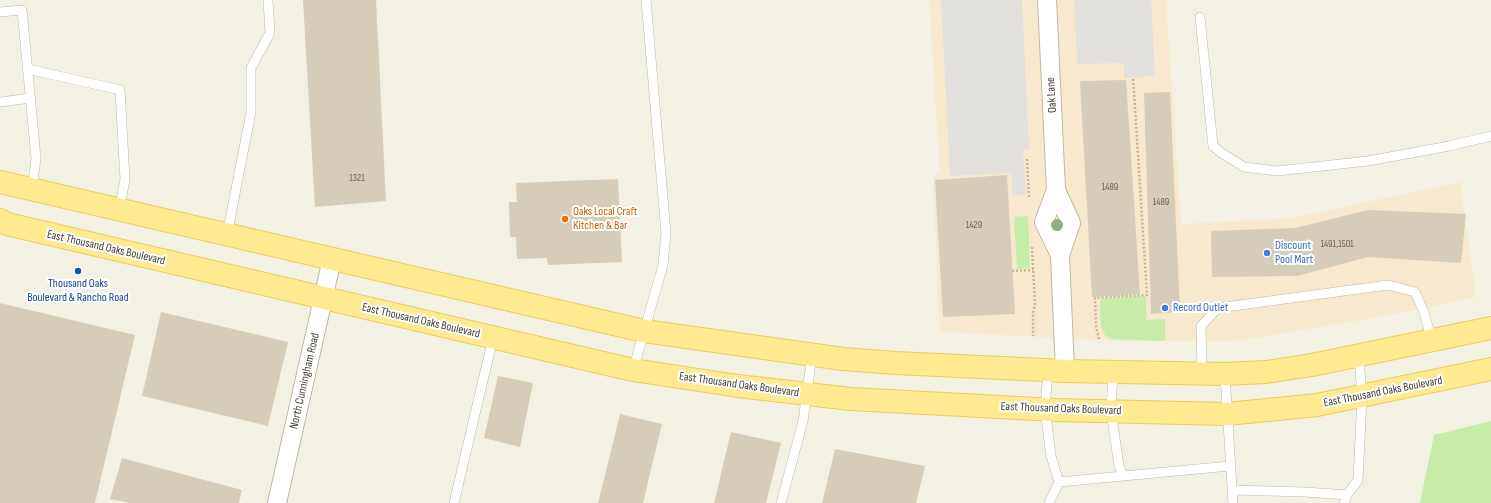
<!DOCTYPE html>
<html>
<head>
<meta charset="utf-8">
<style>
  body { margin:0 }
  canvas { display:block; background:#f3f0e4 }
</style>
</head>
<body>
<canvas width="1491" height="503"></canvas>
<script>
const ctx = document.querySelector('canvas').getContext('2d');
ctx.lineJoin = 'round';
function fillPath(path, color) { ctx.fillStyle = color; ctx.fill(path, 'evenodd'); }
const toPath = rows => new Path2D(rows.map(r => 'M' + r).join(''));
function strokePath(path, color, width, dash) { ctx.strokeStyle = color; ctx.lineWidth = width; ctx.lineCap = dash ? 'butt' : 'round'; ctx.setLineDash(dash || []); ctx.stroke(path); }
function drawText(font, color, halo, rows, align = 'center') {
  ctx.font = font + ' "Sofia Sans Condensed",sans-serif'; ctx.lineWidth = 4; ctx.setLineDash([]); ctx.textBaseline = 'middle'; ctx.strokeStyle = halo; ctx.fillStyle = color; for (const [text, x, y, turn = 0] of rows) {
    ctx.save(); ctx.translate(x, y); ctx.rotate((+turn || 0) * Math.PI / 180); ctx.textAlign = isNaN(turn) ? turn : align; if (halo) ctx.strokeText(text, 0, 0); ctx.fillText(text, 0, 0); ctx.restore();
  }
}
const commercial = toPath([
  [929,0,1166,0,1181,224,1292,218,1460,182,1476,297,1379,317,1237,341,1120,341,940,332,933,176,940,173]
]);
const green = toPath([
  [1028,216,1030,268,1017,269,1014,217],
  [1146,296,1146,320,1165,319,1165,341,1112,339,1106,337,1101,327,1100,299],
  [1491,421,1491,503,1420,503,1434,435]
]);
const parking = toPath([
  [941,0,1022,0,1029,149,1023,149,1026,195,1013,195,1011,173,950,176],
  [1074,0,1151,0,1155,76,1124,78,1124,63,1077,64]
]);
const building = toPath([
  [303,0,376,0,386,201,315,207],
  [1126,80,1140,294,1092,297,1080,81],
  [1170,92,1180,312,1151,314,1144,93],
  [1007,175,1015,314,943,317,935,180],
  [618,179,622,262,548,265,547,258,517,259,516,237,510,237,509,202,517,202,516,183],
  [1368,210,1466,214,1461,263,1368,257,1297,276,1212,277,1211,231,1295,228],
  [0,303,135,335,95,503,0,503],
  [161,312,288,342,268,426,142,396],
  [498,376,533,383,520,447,484,438],
  [620,414,662,424,643,503,598,503],
  [731,432,781,443,766,503,714,503],
  [835,449,925,466,916,503,822,503],
  [122,458,242,490,239,503,130,503,110,499]
]);
const path = toPath([
  [1027,159,1029,198],
  [1032,247,1035,304,1033,313,1033,336],
  [1012,271,1033,270],
  [1099,339,1096,327,1095,298,1147,295,1133,77]
]);
const service = toPath([
  [0,12,22,10,36,158,32,189],
  [1200,17,1213,146,1223,154,1244,167,1277,171,1368,161,1449,146,1491,136],
  [28,69,120,90,125,180,119,210],
  [0,102,31,98],
  [227,235,251,112,251,68,270,33,268,0],
  [633,370,663,265,666,233,646,0],
  [1048,370,1045,409,1051,456,1059,482,1230,466],
  [1113,372,1111,411,1119,466,1123,475],
  [1202,374,1201,326,1218,308,1388,285,1415,292,1424,312,1432,341],
  [1225,374,1233,503],
  [1232,490,1305,492,1347,495],
  [454,503,493,338],
  [781,503,803,421,812,355],
  [1049,503,1059,482],
  [1344,503,1347,495,1358,480,1362,397,1359,356]
]);
const minor = toPath([
  [1047,0,1056,190,1071,223,1060,255,1044,222,1056,190],
  [1060,255,1065,371],
  [277,503,332,259]
]);
const primary = toPath([
  [0,182,644,331,843,359,896,363,1065,371,1225,374,1266,372,1312,365,1491,328],
  [0,220,7,224,633,370,738,386,851,399,1055,410,1227,414,1317,405,1491,369]
]);
const trees = [
  [1057,225]
];
const markers = [
  [565,219,4,"#e8710a"],
  [1267,253,4,"#3f7fe0"],
  [78,271,4,"#1a4fb4"],
  [1165,308,4,"#3f7fe0"]
];
const numberNames = [
  ["1321",357,178],
  ["1489",1110,187],
  ["1489",1161,202],
  ["1429",974,225],
  ["1491,1501",1337,244]
];
const streetNames = [
  ["Oak Lane",1052,95,-93],
  ["East Thousand Oaks Boulevard",106,248,13],
  ["East Thousand Oaks Boulevard",421,321,13],
  ["North Cunningham Road",305,381,-77],
  ["East Thousand Oaks Boulevard",739,385,8],
  ["East Thousand Oaks Boulevard",1383,392,-11],
  ["East Thousand Oaks Boulevard",1061,409,2]
];
const foodNames = [
  ["Oaks Local Craft",573,212],
  ["Kitchen & Bar",573,226]
];
const shopNames = [
  ["Discount",1275,246],
  ["Pool Mart",1275,260],
  ["Record Outlet",1173,308]
];
const transitNames = [
  ["Thousand Oaks",78,284],
  ["Boulevard & Rancho Road",78,298]
];
fillPath(commercial, '#f7e9cd');
fillPath(green, '#c7eba9');
fillPath(parking, '#e3e1dd');
fillPath(building, '#d5cdb8');
strokePath(service, '#bfb9a6', 10);
strokePath(minor, '#bfb9a6', 20);
strokePath(primary, '#ebcc5a', 24);
strokePath(path, '#c2b696', 2.5, [2, 2]);
strokePath(service, '#fff', 9);
strokePath(minor, '#fff', 18);
strokePath(primary, '#ffe991', 22);
ctx.fillStyle = '#8fb07a';
for (const [x, y] of trees) { ctx.beginPath(); ctx.arc(x, y, 6, 0, 2 * Math.PI); ctx.fill(); }
for (const [x, y, r, color] of markers) { const dot = new Path2D(); dot.arc(x, y, r, 0, 2 * Math.PI); ctx.fillStyle = color; ctx.fill(dot); strokePath(dot, '#fff', 1.5); }
drawText('10px', '#696354', null, numberNames);
drawText('12px', '#454033', '#fff', streetNames);
drawText('12px', '#c56008', '#fff', foodNames, 'left');
drawText('12px', '#366cbe', '#fff', shopNames, 'left');
drawText('12px', '#164399', '#fff', transitNames);
</script>
</body>
</html>
